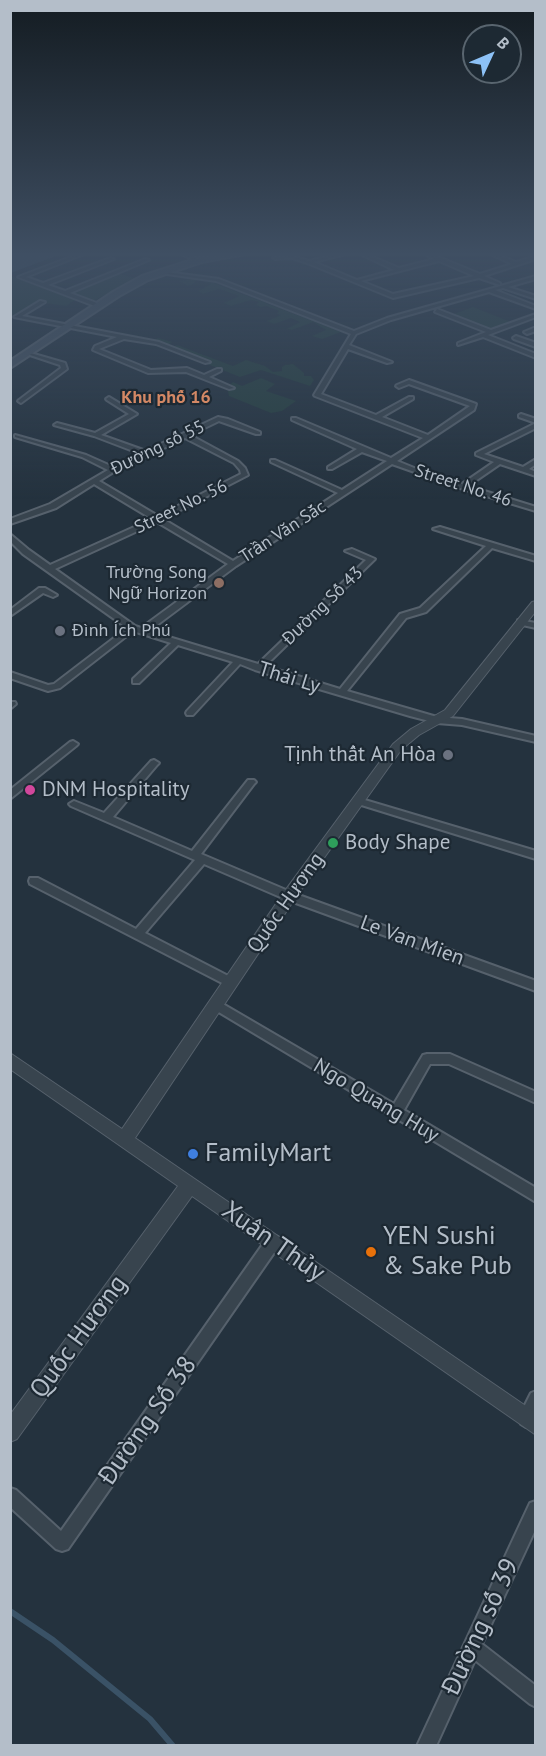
<!DOCTYPE html>
<html>
<head>
<meta charset="utf-8">
<style>
  body { margin:0 }
  #map { position:relative; width:546px; height:1756px; overflow:hidden; background:#24323e; font-family:"PT Sans",sans-serif }
  canvas { display:block }
  .frame { position:absolute; inset:0; border:12px solid #b4bec9; pointer-events:none }
  .north { position:absolute; left:462px; top:24px; width:60px; height:60px; box-sizing:border-box; background:#1d2933; border:2px solid #59656f; border-radius:50%; rotate:46deg; font-size:16px; font-weight:700; line-height:24px; text-align:center; color:#b4bec9 }
  .north::after { content:''; display:block; margin:auto; width:21px; height:27px; background:#8cc1f6; clip-path:polygon(50% 0,100% 100%,50% 72%,0 100%) }
</style>
</head>
<body>
<div id="map">
<canvas width="546" height="1756"></canvas>
<div class="frame"></div>
<div class="north">B</div>
</div>
<script>
const ctx = document.querySelector('canvas').getContext('2d');
ctx.lineJoin = 'round';
function fillPath(path, color) { ctx.fillStyle = color; ctx.fill(path, 'evenodd'); }
const toPath = rows => new Path2D(rows.map(r => 'M' + r).join(''));
function strokePath(path, color, width, dash) { ctx.strokeStyle = color; ctx.lineWidth = width; ctx.lineCap = dash ? 'butt' : 'round'; ctx.setLineDash(dash || []); ctx.stroke(path); }
function drawText(font, color, halo, rows, align = 'center') {
  ctx.font = font + ' "PT Sans",sans-serif'; ctx.lineWidth = 4.5; ctx.setLineDash([]); ctx.textBaseline = 'middle'; ctx.strokeStyle = halo; ctx.fillStyle = color; for (const [text, x, y, turn = 0] of rows) {
    ctx.save(); ctx.translate(x, y); ctx.rotate((+turn || 0) * Math.PI / 180); ctx.textAlign = isNaN(turn) ? turn : align; if (halo) ctx.strokeText(text, 0, 0); ctx.fillText(text, 0, 0); ctx.restore();
  }
}
const green = toPath([
  [119,273,137,279,93,301,71,293],
  [11,276,75,300,66,306,37,302,11,317],
  [192,279,197,280,193,284,202,281,214,283,341,332,322,339,312,336,326,330,313,322,292,330,287,329,300,322,291,318,274,324,267,321,281,315,277,314,279,311,266,306,261,307,256,305,259,302,251,300,231,306,224,303,239,296,219,289,203,294,198,291,211,284,202,281,188,286,179,281],
  [473,307,511,322,489,330,451,315],
  [158,338,172,342,168,345,173,347,177,345,233,366,246,360,265,366,273,372,282,371,282,367,285,365,293,364,304,373,304,376,311,376,314,380,310,386,261,370,240,377,152,342],
  [261,378,275,384,266,391,296,401,282,411,271,413,229,396,227,387,233,382,242,386]
]);
const water = toPath([
  [11,253,64,253,11,273]
]);
const stream = toPath([
  [10,1611,53,1640,150,1719,173,1746]
]);
const minor = toPath([
  [81,253,87,253,26,277,43,283,110,258,114,259,48,285,65,291,145,259,149,260,70,293,102,305,100,308,18,277,81,253],
  [180,253,186,253,197,259,193,260,180,253],
  [219,253,224,253,224,254,222,255,219,253],
  [342,253,350,253,314,262,357,280,394,270,358,253,364,253,399,268,434,259,423,253,429,253,480,274,512,264,488,253,494,253,516,262,536,256,536,259,484,276,500,283,500,285,479,278,393,298,307,263,292,258,275,259,273,258,292,256,309,261,342,253],
  [439,261,474,276,393,294,361,281,439,261],
  [158,271,219,279,354,331,387,318,536,276,536,279,508,287,536,296,536,299,503,288,495,290,536,306,536,309,489,292,391,320,356,334,349,345,392,362,387,363,348,349,321,394,376,415,409,397,413,397,413,399,382,417,428,435,470,406,409,384,399,388,396,386,397,385,409,380,476,404,474,410,397,461,434,476,462,484,494,462,476,455,476,453,536,423,536,428,484,454,523,467,536,459,536,464,529,469,536,472,536,476,500,464,468,486,536,507,536,511,460,488,392,464,236,566,149,631,258,664,366,560,345,551,352,549,375,559,265,666,340,689,400,614,420,608,486,546,433,529,440,527,536,556,536,561,492,548,426,612,406,618,347,691,437,717,462,719,536,736,536,742,462,725,437,723,410,716,255,670,240,664,193,715,187,715,186,713,187,711,233,662,178,645,139,683,133,683,133,679,171,643,133,631,60,688,48,691,10,678,10,672,48,685,54,684,127,628,23,554,10,541,10,534,29,550,50,565,152,519,94,484,56,508,10,524,10,519,50,504,108,470,82,457,15,437,15,435,86,455,113,467,141,454,94,436,54,425,57,423,95,433,129,414,107,400,106,399,109,397,137,414,101,435,146,451,218,417,228,419,260,432,260,434,256,434,219,421,190,435,238,461,245,468,248,475,163,519,233,561,338,493,271,462,271,460,275,460,342,490,387,461,362,452,332,469,328,469,328,467,357,449,292,420,292,418,296,418,391,458,423,438,315,396,314,395,351,334,216,281,160,273,158,271],
  [185,438,234,463,240,470,241,474,158,516,99,481,115,471,185,438],
  [157,522,228,564,141,628,135,626,55,569,157,522],
  [40,301,45,302,22,316,159,342,210,362,205,363,156,344,124,339,99,349,151,370,187,368,204,375,217,369,221,369,221,371,209,377,234,388,229,389,186,372,148,373,93,350,95,346,117,337,14,317,40,301],
  [437,309,491,330,536,314,536,317,488,335,536,354,536,358,483,337,458,345,458,343,486,332,435,312,437,309],
  [536,327,536,331,527,334,524,332,536,327],
  [516,336,536,343,536,347,514,339,513,338,516,336],
  [27,352,65,363,67,369,21,403,18,401,19,400,61,368,60,365,27,354,27,352],
  [521,414,536,419,536,423,519,417,519,415,521,414],
  [39,588,45,588,57,595,53,597,43,593,10,616,10,610,39,588],
  [518,620,536,623,536,628,518,624,518,620],
  [10,702,15,702,16,704,10,709,10,702],
  [73,741,78,744,76,746,10,799,10,790,70,742,73,741],
  [154,760,159,763,157,765,113,817,192,851,248,780,254,780,256,782,254,784,201,854,293,893,536,981,536,991,285,899,204,864,145,933,234,979,236,982,234,985,230,987,30,884,29,881,30,878,38,878,136,929,195,860,71,806,69,804,74,801,104,813,151,761,154,760],
  [358,798,536,851,536,859,355,803,353,801,358,798],
  [216,1000,394,1104,423,1055,427,1054,450,1054,536,1092,536,1103,449,1064,430,1064,404,1110,536,1188,536,1202,212,1008,210,1005,212,1002,216,1000],
  [273,1235,278,1237,280,1242,278,1247,68,1549,62,1551,56,1549,10,1507,10,1488,16,1490,61,1531,268,1237,273,1235],
  [536,1391,536,1416,531,1424,526,1427,521,1424,518,1419,531,1393,536,1391],
  [536,1501,536,1528,482,1644,536,1686,536,1707,530,1704,475,1660,436,1746,417,1746,530,1503,536,1501]
]);
const tertiary = toPath([
  [536,601,536,611,453,716,419,735,401,750,294,900,135,1138,536,1413,536,1435,192,1196,17,1439,10,1442,10,1415,178,1186,10,1069,10,1053,122,1129,284,892,393,744,411,729,445,710,532,602,536,601]
]);
const secondary = toPath([
  [233,253,251,253,202,262,148,280,119,296,10,368,10,361,113,292,142,276,198,258,233,253]
]);
const markers = [
  [219,583,6,"#8d6e63"],
  [60,631,6,"#6b7280"],
  [448,755,6,"#6b7280"],
  [30,790,6,"#d1479c"],
  [333,843,6,"#2e9e5b"],
  [193,1154,6,"#3f7fe0"],
  [371,1252,6,"#e8710a"]
];
const farNeighbourhoodnames = [
  ["Khu phố 16",166,398]
];
const farStreetnames = [
  ["Đường số 55",158,448,-26],
  ["Street No. 46",463,486,18],
  ["Street No. 56",181,507,-26],
  ["Trần Văn Sắc",283,532,-33],
  ["Đường Số 43",323,606,-44]
];
const farPoinames = [
  ["Trường Song",207,573],
  ["Ngữ Horizon",207,594],
  ["Đình Ích Phú",72,631,"left"]
];
const streetNames = [
  ["Thái Ly",289,678,17],
  ["Quốc Hương",286,903,-55],
  ["Le Van Mien",412,941,20],
  ["Ngo Quang Huy",376,1101,31]
];
const poiNames = [
  ["Tịnh thất An Hòa",436,755,"right"],
  ["DNM Hospitality",42,790],
  ["Body Shape",345,843]
];
const nearPoinames = [
  ["FamilyMart",205,1154],
  ["YEN Sushi",383,1237],
  ["& Sake Pub",383,1267]
];
const nearStreetnames = [
  ["Xuân Thủy",273,1242,35],
  ["Quốc Hương",79,1337,-54],
  ["Đường Số 38",148,1421,-55],
  ["Đường số 39",481,1627,-65]
];
fillPath(green, '#263f3f');
fillPath(water, '#3a5266');
strokePath(stream, '#3a5266', 6);
strokePath(minor, '#56616c', 4);
strokePath(tertiary, '#56616c', 2);
strokePath(secondary, '#56616c', 4);
fillPath(minor, '#38444e');
fillPath(tertiary, '#38444e');
fillPath(secondary, '#465361');
const sky = ctx.createLinearGradient(0, 0, 0, 499);
sky.addColorStop(0, '#141c22');
sky.addColorStop(0.51, '#3f4f63');
sky.addColorStop(1, '#3f4f6300');
ctx.fillStyle = sky;
ctx.fillRect(0, 0, 546, 499);
for (const [x, y, r, color] of markers) { const dot = new Path2D(); dot.arc(x, y, r, 0, 2 * Math.PI); ctx.fillStyle = color; ctx.fill(dot); strokePath(dot, '#1d2933', 2); }
drawText('bold 18px', '#d38865', '#1d2933', farNeighbourhoodnames);
drawText('18px', '#b4bec9', '#1d2933', farStreetnames);
drawText('18px', '#b4bec9', '#1d2933', farPoinames, 'right');
drawText('21px', '#b4bec9', '#1d2933', streetNames);
drawText('21px', '#b4bec9', '#1d2933', poiNames, 'left');
drawText('26px', '#b4bec9', '#1d2933', nearPoinames, 'left');
drawText('26px', '#b4bec9', '#1d2933', nearStreetnames);
</script>
</body>
</html>
